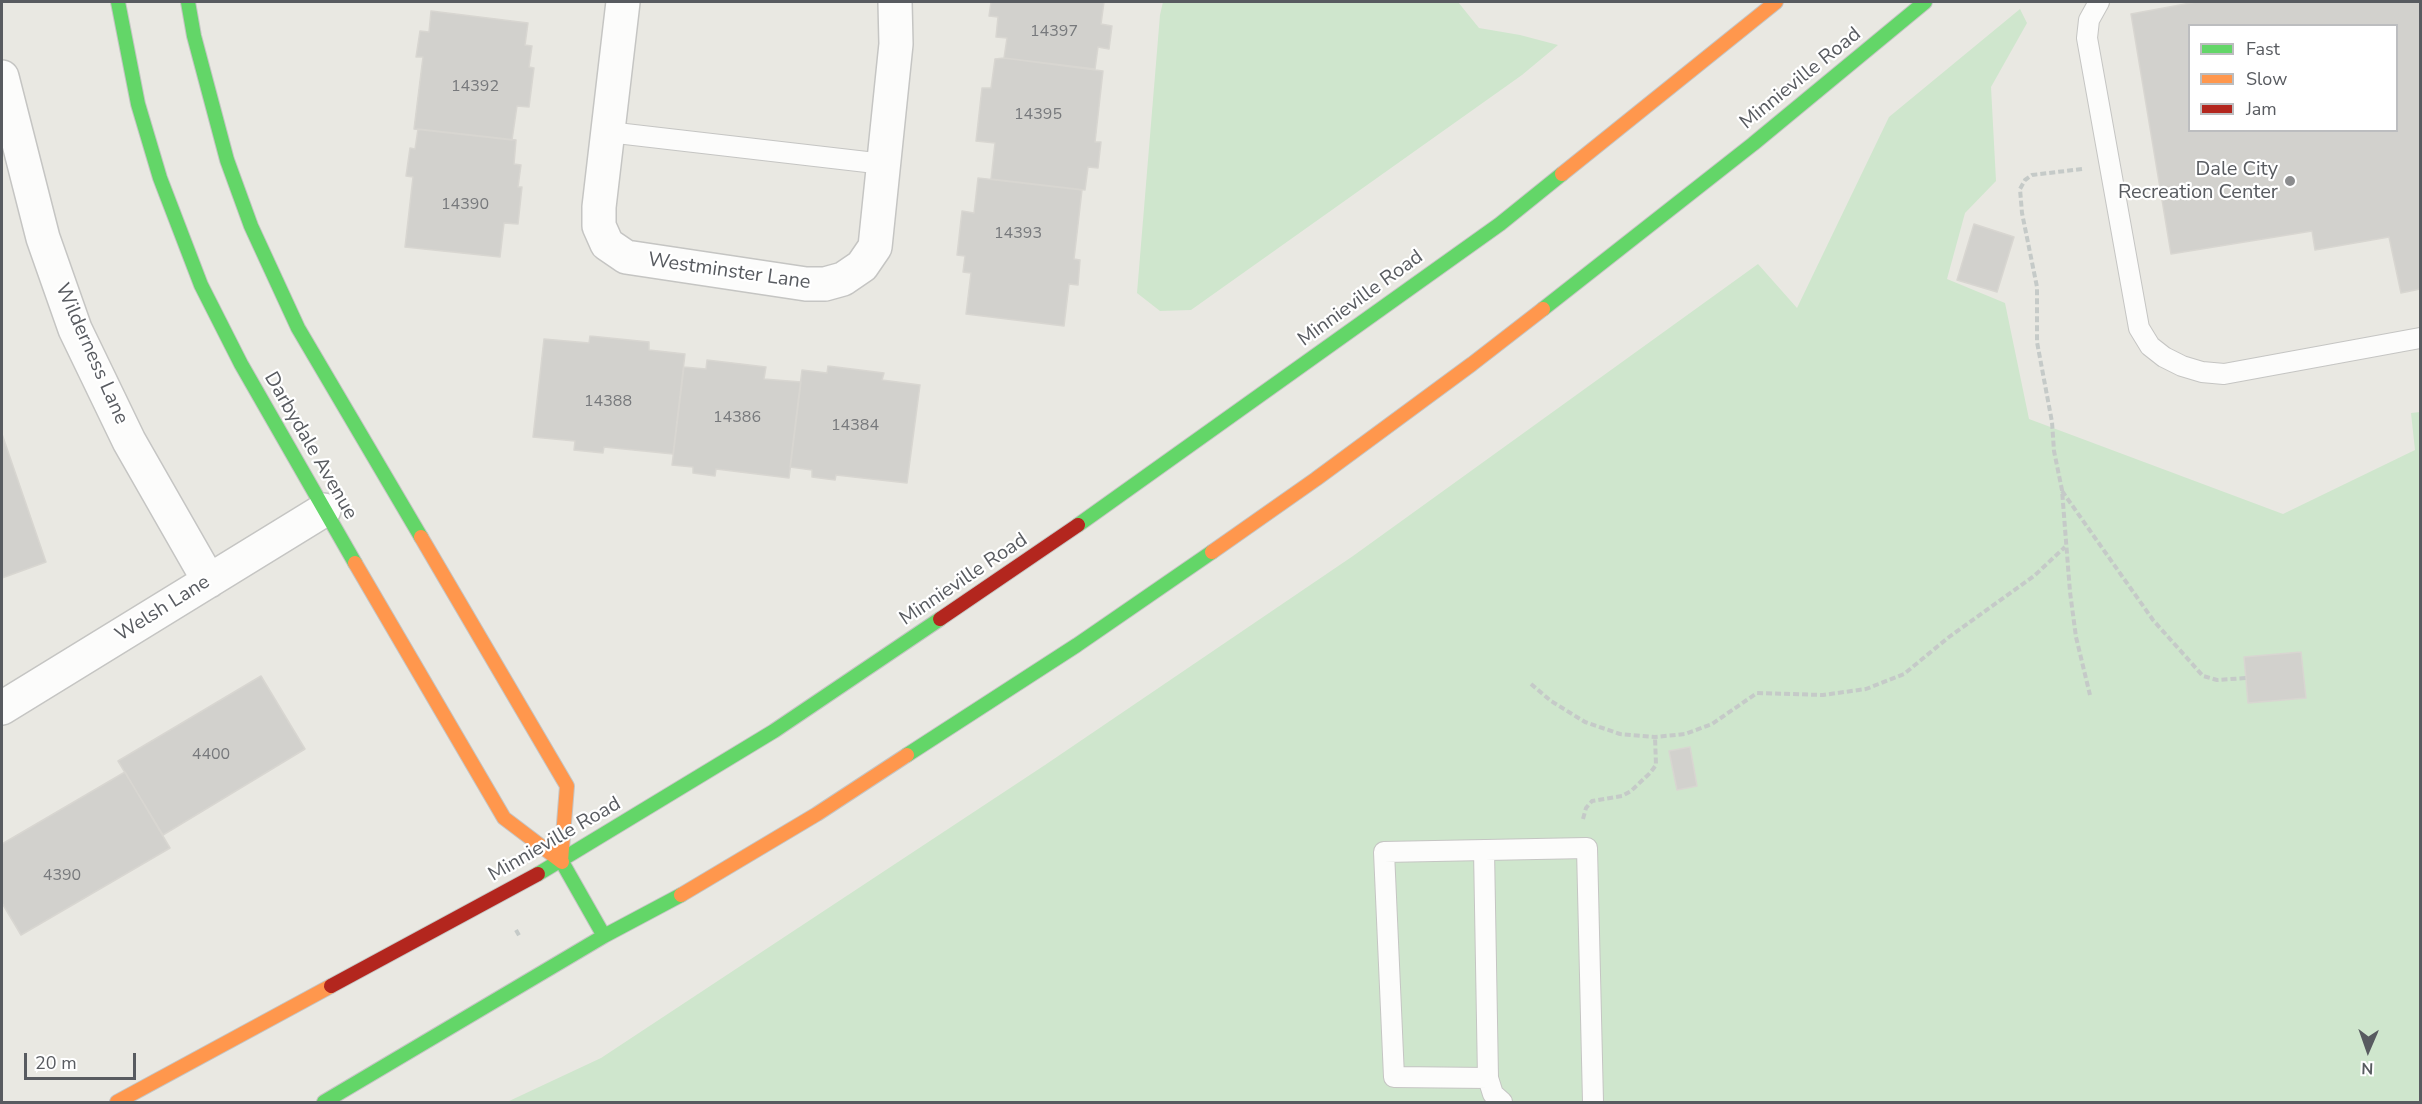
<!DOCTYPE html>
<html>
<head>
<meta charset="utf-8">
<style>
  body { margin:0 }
  #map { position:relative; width:2422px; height:1104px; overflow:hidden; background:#e9e8e2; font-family:"Nunito Sans",sans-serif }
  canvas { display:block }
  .frame { position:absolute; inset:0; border:3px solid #585b60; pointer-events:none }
  .legend { position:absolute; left:2188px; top:24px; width:210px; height:108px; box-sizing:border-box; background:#fff; border:2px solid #bcbdbf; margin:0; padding:8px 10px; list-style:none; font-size:18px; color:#585b60 }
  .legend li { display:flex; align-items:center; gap:12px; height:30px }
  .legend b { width:30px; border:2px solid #bcbdbf }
  .north { position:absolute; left:2338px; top:1020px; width:60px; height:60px; -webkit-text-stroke:4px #fff; paint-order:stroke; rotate:182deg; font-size:16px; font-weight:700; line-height:24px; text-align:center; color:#585b60 }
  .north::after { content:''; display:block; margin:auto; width:21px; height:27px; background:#585b60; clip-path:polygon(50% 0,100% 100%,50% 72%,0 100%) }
  .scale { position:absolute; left:24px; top:1053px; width:112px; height:27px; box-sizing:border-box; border:3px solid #585b60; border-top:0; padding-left:8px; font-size:18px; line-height:21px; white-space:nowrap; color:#585b60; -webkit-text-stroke:4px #fff; paint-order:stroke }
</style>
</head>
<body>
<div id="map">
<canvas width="2422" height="1104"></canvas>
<div class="frame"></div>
<ul class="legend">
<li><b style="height:8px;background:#63d668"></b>Fast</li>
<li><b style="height:8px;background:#ff974d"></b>Slow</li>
<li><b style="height:8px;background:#b3261e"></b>Jam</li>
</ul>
<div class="north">N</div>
<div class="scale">20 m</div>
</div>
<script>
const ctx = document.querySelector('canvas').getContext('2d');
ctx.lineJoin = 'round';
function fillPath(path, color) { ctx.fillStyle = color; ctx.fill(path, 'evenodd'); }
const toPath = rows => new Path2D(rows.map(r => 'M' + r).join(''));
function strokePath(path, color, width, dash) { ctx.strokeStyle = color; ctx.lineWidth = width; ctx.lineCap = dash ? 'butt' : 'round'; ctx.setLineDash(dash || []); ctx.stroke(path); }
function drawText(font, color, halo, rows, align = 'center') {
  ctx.font = font + ' "Nunito Sans",sans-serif'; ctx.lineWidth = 4.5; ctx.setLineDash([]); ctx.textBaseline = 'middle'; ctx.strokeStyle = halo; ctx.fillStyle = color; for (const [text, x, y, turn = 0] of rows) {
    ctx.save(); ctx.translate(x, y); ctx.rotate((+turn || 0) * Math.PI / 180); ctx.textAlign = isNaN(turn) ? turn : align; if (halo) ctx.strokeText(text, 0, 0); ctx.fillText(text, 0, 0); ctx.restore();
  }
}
const green = toPath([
  [1163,2,1458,2,1479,28,1520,35,1558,45,1522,75,1191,310,1160,311,1137,293,1160,15],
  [2020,9,2027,23,1991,87,1996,181,1965,213,1947,279,2005,303,2029,419,2283,514,2415,450,2411,413,2420,412,2420,1102,507,1102,601,1058,1045,765,1353,556,1758,264,1797,308,1889,117]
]);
const building = toPath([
  [991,2,1104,2,1101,24,1112,26,1109,49,1098,47,1095,69,1004,58,1007,38,996,37,998,17,989,16,991,2],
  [2196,2,2420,2,2420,289,2401,293,2389,237,2315,250,2312,231,2171,254,2131,14,2196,2],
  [2190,26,2396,26,2396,130,2190,130,2190,26],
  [431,11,528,23,525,45,532,46,529,67,534,68,529,107,517,106,512,140,414,129,423,57,416,57,420,31,429,32,431,11],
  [1004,58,1103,71,1095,142,1101,142,1098,168,1088,167,1085,190,991,179,995,143,976,141,982,88,991,88,995,59,1004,58],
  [418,129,516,140,514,164,521,165,518,187,522,187,518,224,504,223,500,257,405,247,413,177,406,176,410,148,415,149,418,129],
  [978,178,1082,190,1074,259,1080,260,1078,285,1069,284,1064,326,966,314,971,273,963,272,965,256,957,255,962,211,974,213,978,178],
  [1974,224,2014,237,1997,292,1957,280,1974,224],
  [590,336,649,342,649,350,685,354,673,454,604,447,603,453,574,450,575,441,533,437,544,339,589,343,590,336],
  [707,360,766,367,764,379,801,382,789,478,716,469,715,476,693,473,693,467,672,465,684,367,706,369,707,360],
  [828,366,884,373,882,380,920,385,907,483,836,475,835,480,812,477,812,470,790,467,802,370,827,373,828,366],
  [2,434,46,562,2,578,2,434],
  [2301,652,2306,698,2248,703,2244,657,2301,652],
  [261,676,305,749,163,835,118,761,261,676],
  [1690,747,1697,786,1677,790,1669,751,1690,747],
  [125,772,170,848,21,935,2,903,2,844,125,772]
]);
const path = toPath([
  [2082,169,2032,175,2025,180,2020,189,2022,213,2037,287,2037,342,2052,422,2054,451,2062,490,2070,592,2076,637,2090,695],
  [2062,491,2153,620,2203,676,2217,680,2246,678],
  [1531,684,1551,701,1585,722,1620,734,1655,737,1685,734,1712,724,1757,693,1823,695,1866,689,1904,674,1949,637,2034,576,2065,547],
  [1583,819,1586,808,1592,801,1622,796,1631,791,1650,773,1656,765,1655,737],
  [516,930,520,937]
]);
const lane = toPath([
  [2099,2,2089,20,2087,38,2139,328,2150,346,2164,357,2182,366,2202,372,2224,374,2420,338],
  [608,132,884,164],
  [1484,850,1488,1078,1493,1094,1502,1102],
  [1488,1078,1394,1077,1384,852,1587,848,1593,1102]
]);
const street = toPath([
  [623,2,599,207,599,226,607,244,626,257,806,284,825,284,843,279,862,266,875,247,896,44,895,2],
  [2,77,43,238,75,329,129,441,209,581],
  [2,708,324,510]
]);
const fast = toPath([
  [118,2,138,104,160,178,201,285,241,364,355,563],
  [188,2,194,36,227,160,251,226,298,328,421,537],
  [1543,309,1753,144,1925,2],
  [1078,525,1500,224,1562,174],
  [907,755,1077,645,1212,552],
  [562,862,604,936],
  [538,874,774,731,940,619],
  [324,1102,604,936,681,895]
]);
const slow = toPath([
  [1562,174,1776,2],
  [421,537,567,786,561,861],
  [1212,552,1316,479,1472,364,1543,309],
  [355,563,504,818,562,862],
  [681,895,817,814,907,755],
  [117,1102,331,986]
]);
const jam = toPath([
  [940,619,1078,525],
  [331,986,538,874]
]);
const markers = [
  [2290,181,6,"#8b8c8e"]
];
const numberNames = [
  ["14397",1054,32],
  ["14392",475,87],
  ["14395",1038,115],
  ["14390",465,205],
  ["14393",1018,234],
  ["14388",608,402],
  ["14386",737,418],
  ["14384",855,426],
  ["4400",211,755],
  ["4390",62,876]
];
const streetNames = [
  ["Minnieville Road",1801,79,-39],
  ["Westminster Lane",729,272,8],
  ["Minnieville Road",1361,299,-36],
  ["Wilderness Lane",91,354,66],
  ["Darbydale Avenue",310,446,60],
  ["Minnieville Road",964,580,-34],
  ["Welsh Lane",163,609,-32],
  ["Minnieville Road",555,840,-30]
];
const poiNames = [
  ["Dale City",2278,170],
  ["Recreation Center",2278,193]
];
fillPath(green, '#cfe6cd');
fillPath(building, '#d2d1cd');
strokePath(building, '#d8d6d1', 1.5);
strokePath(lane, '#c5c5c3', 22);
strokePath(street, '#c5c5c3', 36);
strokePath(fast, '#c5c5c4', 16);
strokePath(slow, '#c5c5c4', 16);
strokePath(jam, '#c5c5c4', 16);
strokePath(path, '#c5cac8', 4, [6, 3]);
strokePath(lane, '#fcfcfb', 20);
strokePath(street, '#fcfcfb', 33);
strokePath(fast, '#63d668', 14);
strokePath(slow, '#ff974d', 14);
strokePath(jam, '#b3261e', 14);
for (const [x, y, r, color] of markers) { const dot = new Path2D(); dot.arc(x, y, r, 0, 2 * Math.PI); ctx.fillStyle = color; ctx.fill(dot); strokePath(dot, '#fff', 2); }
drawText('16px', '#77797c', null, numberNames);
drawText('20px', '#585b60', '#fff', streetNames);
drawText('20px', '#585b60', '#fff', poiNames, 'right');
</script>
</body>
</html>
